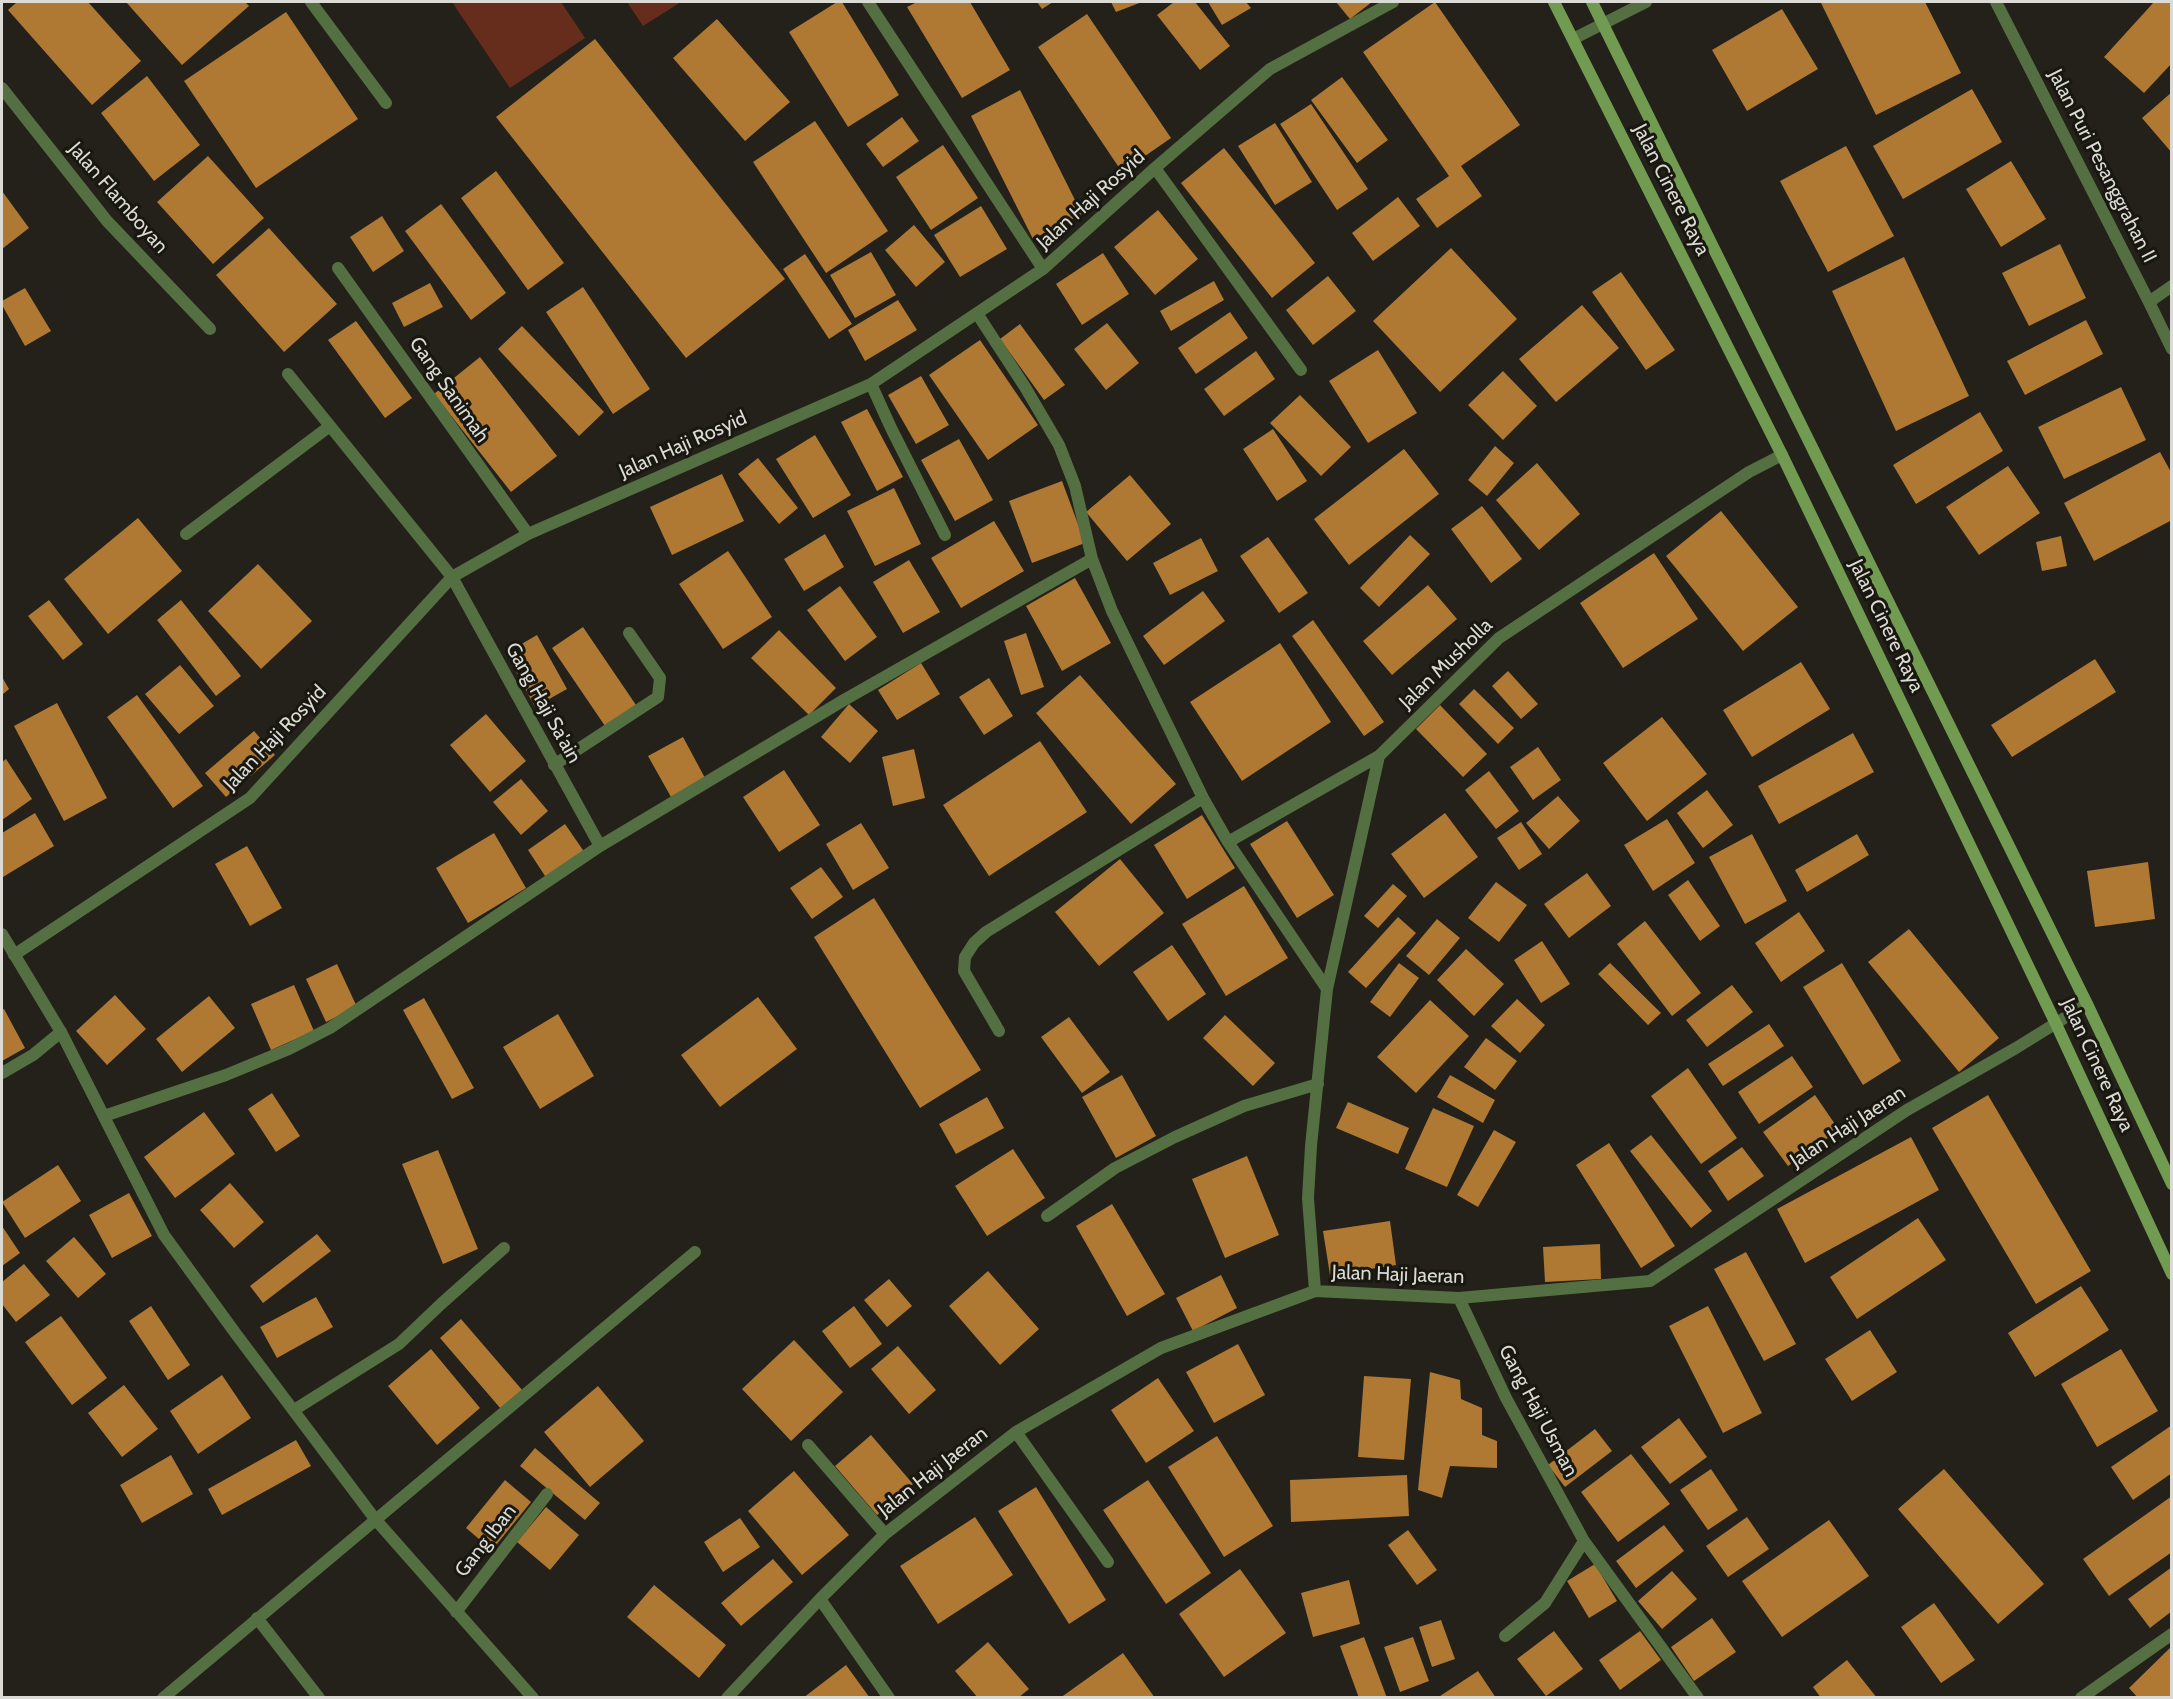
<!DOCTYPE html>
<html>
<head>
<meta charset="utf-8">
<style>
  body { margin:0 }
  #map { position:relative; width:2173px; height:1699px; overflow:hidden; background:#232119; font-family:Cabin,sans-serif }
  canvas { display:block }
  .frame { position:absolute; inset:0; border:3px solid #dbdad5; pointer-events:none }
</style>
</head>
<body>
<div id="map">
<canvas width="2173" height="1699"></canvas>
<div class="frame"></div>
</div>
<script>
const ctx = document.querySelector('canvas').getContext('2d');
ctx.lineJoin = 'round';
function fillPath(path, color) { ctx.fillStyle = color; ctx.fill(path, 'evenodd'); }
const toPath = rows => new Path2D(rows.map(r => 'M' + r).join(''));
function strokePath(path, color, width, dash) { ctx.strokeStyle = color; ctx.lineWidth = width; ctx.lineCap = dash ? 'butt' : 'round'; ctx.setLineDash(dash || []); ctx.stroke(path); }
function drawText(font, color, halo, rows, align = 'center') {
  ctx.font = font + ' Cabin,sans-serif'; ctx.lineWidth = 6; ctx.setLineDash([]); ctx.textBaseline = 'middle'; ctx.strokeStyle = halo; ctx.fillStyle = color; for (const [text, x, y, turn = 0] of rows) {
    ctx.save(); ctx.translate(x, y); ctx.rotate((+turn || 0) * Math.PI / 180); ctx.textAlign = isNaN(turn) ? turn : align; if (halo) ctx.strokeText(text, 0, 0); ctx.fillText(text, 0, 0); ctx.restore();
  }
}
const green = toPath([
  [452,2,561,2,585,38,510,88],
  [627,2,681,2,643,26]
]);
const building = toPath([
  [17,2,88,2,141,61,92,105,8,10],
  [126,2,245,2,249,6,182,65],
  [837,2,842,2,899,95,848,127,789,32],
  [917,2,970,2,1010,70,962,98,907,7],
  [1037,2,1053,2,1042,9],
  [1111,2,1142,2,1116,12],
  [1174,2,1195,2,1230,46,1200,70,1157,15],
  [1208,2,1246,2,1251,8,1222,25],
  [1336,2,1372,2,1350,19],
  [1435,2,1520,125,1461,166,1482,196,1437,228,1416,199,1449,176,1363,52],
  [1825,2,1925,2,1961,73,1876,115,1821,3],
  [2154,2,2172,2,2172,63,2144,93,2104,57],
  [1782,9,1818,69,1747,111,1712,50],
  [286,12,358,119,256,188,184,81],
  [1087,14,1171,138,1122,172,1038,47],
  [717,19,790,102,745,141,673,58],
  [595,39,785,279,686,358,496,117],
  [147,76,200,145,154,181,101,113],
  [1342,77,1388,140,1357,163,1311,100],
  [1972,89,2002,142,1903,199,1873,146],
  [1020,90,1082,214,1033,239,971,116],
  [2172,92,2172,153,2142,118],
  [1311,104,1368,189,1337,210,1280,124],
  [902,117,919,141,883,167,866,144],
  [815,121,888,231,826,273,753,162],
  [1275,123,1312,182,1275,205,1238,146],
  [943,145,978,198,931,230,896,177],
  [1846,146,1894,236,1828,272,1780,181],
  [1224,148,1315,263,1272,298,1181,183],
  [208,156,264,218,213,264,157,202],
  [2011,161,2046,219,2001,247,1966,189],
  [496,171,564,263,528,290,461,198],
  [2,191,29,228,2,249],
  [1398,197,1420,226,1373,261,1352,233],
  [441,204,506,293,471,320,405,231],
  [981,206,1007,249,960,277,934,235],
  [1158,210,1198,259,1155,295,1114,247],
  [382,216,404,251,373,272,350,237],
  [914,225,945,262,916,287,885,250],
  [269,228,337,304,284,352,216,275],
  [2060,244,2086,298,2029,326,2002,273],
  [1451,248,1517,319,1440,392,1373,321],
  [871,252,896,295,855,318,830,275],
  [1103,253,1129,294,1082,325,1056,284],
  [805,254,852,324,829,339,783,269],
  [1904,257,1969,396,1896,431,1832,291],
  [1621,272,1675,350,1646,370,1592,292],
  [1328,276,1356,311,1313,345,1286,310],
  [1214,281,1224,300,1171,331,1160,311],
  [430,283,443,307,404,327,392,303],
  [583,287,650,389,613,414,546,312],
  [25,288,51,331,25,346,2,305,2,301],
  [898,300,917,330,865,361,848,330],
  [1582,305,1619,348,1556,402,1519,359],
  [1230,312,1248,338,1196,374,1178,348],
  [2086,320,2103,354,2025,395,2007,361],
  [356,321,412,398,385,418,328,340],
  [1107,323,1139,363,1106,390,1074,349],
  [1020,324,1065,385,1044,400,1000,339],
  [522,326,604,412,579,436,498,349],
  [980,340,1038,425,988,460,929,375],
  [1378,350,1417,413,1368,443,1329,381],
  [1256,351,1275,379,1224,416,1204,389],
  [480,357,557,456,511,492,434,394],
  [1503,371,1537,406,1503,440,1468,405],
  [921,376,949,425,916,444,888,395],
  [2121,387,2146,440,2064,479,2038,427],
  [1300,395,1351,447,1321,476,1270,423],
  [867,409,903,477,877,491,841,422],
  [1980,412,2003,451,1916,504,1893,465],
  [1273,429,1307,481,1277,501,1243,449],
  [815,435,851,495,813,518,776,459],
  [959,439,993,500,955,521,921,460],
  [1495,446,1514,463,1487,496,1468,480],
  [1404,449,1439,494,1349,565,1314,519],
  [2160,452,2172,474,2172,520,2094,561,2064,503],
  [758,458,798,508,779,524,738,474],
  [1537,463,1580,514,1539,550,1496,500],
  [2008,466,2040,513,1979,555,1946,507],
  [722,474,744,521,672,555,650,507],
  [1130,475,1171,524,1127,561,1086,512],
  [1062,481,1085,543,1032,563,1009,501],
  [894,488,921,544,875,566,847,511],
  [1482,506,1522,559,1491,583,1451,529],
  [1721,511,1798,607,1743,651,1666,556],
  [138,518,182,571,108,634,64,579],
  [994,521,1024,571,961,608,931,558],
  [825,534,844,567,804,591,784,559],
  [1410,535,1430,554,1379,607,1360,588],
  [2061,536,2067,566,2042,571,2036,542],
  [1268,537,1308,593,1279,613,1240,556],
  [1201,538,1218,571,1170,595,1153,563],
  [728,551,772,617,723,649,679,584],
  [1654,553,1698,619,1623,668,1580,603],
  [909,560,940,612,903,633,873,582],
  [258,564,312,621,261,669,208,611],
  [1075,578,1111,643,1062,671,1026,606],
  [1428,585,1457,619,1392,675,1363,641],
  [840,586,877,637,845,661,807,610],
  [1203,591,1225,621,1164,665,1143,636],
  [49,600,83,644,63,660,28,616],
  [181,600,241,676,216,696,157,620],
  [1313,620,1384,722,1364,736,1292,636],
  [583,627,636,705,605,726,552,648],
  [779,630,836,688,809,715,751,658],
  [1026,633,1044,687,1021,695,1004,641],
  [537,635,567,689,535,707,506,653],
  [1280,643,1331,722,1242,781,1190,702],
  [2095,659,2116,692,2012,757,1991,725],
  [1801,662,1830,709,1752,757,1723,710],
  [921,663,940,694,897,720,878,690],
  [180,665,214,706,179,734,145,694],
  [1508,671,1538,704,1521,719,1492,686],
  [1080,675,1176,784,1131,824,1036,713],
  [2,677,9,689,2,695],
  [989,678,1013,716,984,735,959,697],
  [1474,689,1514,728,1498,744,1459,704],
  [137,695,203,786,173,808,107,717],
  [57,703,107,798,64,821,14,726],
  [849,704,878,731,850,763,821,737],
  [1440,705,1487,754,1463,777,1416,729],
  [486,714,526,761,490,792,450,745],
  [1662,717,1707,774,1647,821,1603,763],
  [254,731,275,755,226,797,205,773],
  [1853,733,1874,772,1779,824,1758,786],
  [683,737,705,778,671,797,648,756],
  [1040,741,1087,812,989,876,943,805],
  [1538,747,1561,780,1533,800,1510,767],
  [914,749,925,798,893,806,882,757],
  [6,759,32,799,2,820,2,762],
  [784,770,820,825,779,852,743,797],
  [1489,771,1519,811,1496,829,1465,790],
  [521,779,548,811,521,835,493,802],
  [1707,790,1733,825,1703,848,1677,813],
  [1558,796,1580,821,1549,849,1526,823],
  [35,813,54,846,3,877,2,873,2,833],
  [1445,813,1478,857,1424,898,1391,854],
  [1202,815,1235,868,1187,899,1154,845],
  [1667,819,1695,863,1653,891,1624,845],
  [1287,821,1334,895,1297,918,1250,844],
  [1521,822,1542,854,1519,870,1497,838],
  [861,823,889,868,853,890,826,844],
  [565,824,585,853,547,879,528,850],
  [494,833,526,888,468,923,436,868],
  [1752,834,1787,901,1745,924,1709,857],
  [1857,834,1869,855,1807,892,1795,870],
  [247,846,282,908,250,926,215,864],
  [1120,859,1164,913,1099,966,1055,912],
  [2148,862,2155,919,2095,927,2087,871],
  [821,867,843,897,812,919,790,888],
  [1587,873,1611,906,1569,938,1544,904],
  [1688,880,1720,926,1700,941,1668,895],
  [1496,882,1527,905,1499,942,1468,918],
  [1393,884,1407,896,1378,928,1364,916],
  [1244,886,1288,958,1226,996,1182,924],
  [874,898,981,1070,920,1108,814,937],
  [1799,912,1825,951,1781,982,1755,943],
  [1398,917,1416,933,1366,988,1348,972],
  [1437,919,1460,938,1429,975,1406,956],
  [1645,921,1701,993,1672,1016,1617,944],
  [1909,929,1999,1038,1959,1072,1868,962],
  [1542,941,1570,984,1541,1003,1514,960],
  [1172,945,1206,994,1168,1021,1133,972],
  [1466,949,1504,984,1474,1016,1437,980],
  [1399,963,1419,978,1390,1017,1370,1002],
  [1610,963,1661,1013,1648,1025,1598,974],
  [1842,963,1901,1061,1863,1085,1803,987],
  [337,964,357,1007,326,1022,306,979],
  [294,985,314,1031,271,1050,251,1004],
  [1732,985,1753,1012,1707,1047,1686,1020],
  [115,995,146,1029,107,1065,76,1031],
  [209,996,235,1028,182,1072,156,1039],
  [758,997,797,1049,720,1107,681,1055],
  [424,998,474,1088,452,1099,403,1010],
  [1517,999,1545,1025,1520,1053,1491,1026],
  [1430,1000,1469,1036,1416,1093,1377,1057],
  [4,1009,25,1048,2,1061,2,1010],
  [558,1014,594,1076,540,1109,503,1047],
  [1225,1015,1275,1063,1253,1086,1203,1038],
  [1069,1017,1110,1072,1082,1093,1041,1037],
  [1769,1024,1784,1046,1723,1086,1708,1064],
  [1486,1038,1517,1061,1495,1090,1464,1067],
  [1792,1056,1813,1087,1759,1124,1738,1092],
  [1688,1068,1737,1138,1701,1164,1651,1096],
  [1122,1075,1156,1136,1116,1158,1082,1097],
  [1450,1075,1495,1100,1483,1123,1437,1097],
  [272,1093,300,1136,276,1152,248,1109],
  [1815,1095,1839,1130,1788,1166,1763,1132],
  [1988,1095,2091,1271,2036,1304,1932,1128],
  [987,1097,1004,1128,956,1154,939,1124],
  [1348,1102,1409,1128,1398,1154,1336,1128],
  [1433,1108,1474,1126,1447,1187,1405,1169],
  [204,1112,235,1154,175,1198,144,1157],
  [1494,1130,1516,1142,1478,1207,1457,1195],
  [1651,1135,1712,1211,1691,1228,1630,1151],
  [1911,1137,1939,1190,1805,1263,1777,1209],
  [1609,1143,1675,1246,1641,1268,1576,1165],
  [1742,1147,1764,1176,1728,1201,1708,1171],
  [1013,1149,1045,1198,987,1236,955,1186],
  [438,1150,478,1249,443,1264,402,1164],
  [1247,1156,1279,1235,1225,1258,1192,1179],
  [58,1165,81,1201,25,1238,2,1202],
  [230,1183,264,1222,234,1248,200,1210],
  [129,1193,152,1236,112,1258,89,1215],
  [1112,1204,1165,1294,1127,1316,1076,1226],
  [1918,1218,1946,1260,1857,1319,1830,1277],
  [1390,1221,1396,1265,1330,1275,1323,1231],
  [2,1226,20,1253,2,1266],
  [317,1234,331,1251,263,1303,250,1286],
  [74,1237,106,1274,78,1298,46,1261],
  [1600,1244,1601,1279,1545,1282,1543,1247],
  [1746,1252,1796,1344,1764,1361,1714,1269],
  [24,1264,50,1295,16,1322,2,1304,2,1282],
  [988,1271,1039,1329,1000,1365,949,1306],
  [1221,1275,1237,1308,1193,1331,1176,1298],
  [889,1279,912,1306,887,1327,864,1300],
  [2081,1286,2109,1330,2035,1377,2008,1333],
  [316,1297,333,1327,277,1358,260,1327],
  [151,1306,190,1365,168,1380,129,1321],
  [854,1306,882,1344,850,1368,822,1331],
  [1708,1306,1762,1413,1723,1433,1669,1326],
  [61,1316,107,1378,72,1405,25,1342],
  [461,1319,523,1391,501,1409,440,1338],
  [1870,1330,1897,1372,1852,1401,1825,1359],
  [794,1340,843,1392,791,1441,742,1389],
  [1238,1344,1265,1395,1214,1423,1186,1372],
  [898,1346,936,1390,909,1414,871,1369],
  [431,1349,480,1408,437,1445,388,1386],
  [2121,1349,2158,1411,2097,1447,2061,1384],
  [1430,1372,1460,1380,1461,1399,1482,1408,1482,1435,1497,1441,1497,1468,1450,1466,1442,1498,1418,1490],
  [222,1375,251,1418,198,1454,170,1411],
  [1364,1376,1411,1379,1404,1460,1358,1457],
  [1158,1378,1194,1431,1146,1463,1111,1410],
  [124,1385,158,1429,122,1457,88,1413],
  [598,1386,644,1441,590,1487,544,1432],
  [1679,1418,1707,1457,1670,1484,1641,1447],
  [2172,1425,2172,1473,2133,1500,2111,1467],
  [1595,1429,1612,1451,1565,1487,1548,1465],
  [871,1435,913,1484,877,1515,835,1466],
  [1217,1436,1273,1526,1224,1557,1168,1467],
  [296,1440,311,1466,222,1515,208,1489],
  [535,1448,600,1503,585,1520,520,1466],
  [1631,1454,1670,1504,1618,1542,1581,1492],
  [171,1455,193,1494,142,1523,120,1485],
  [1711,1469,1738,1510,1708,1530,1680,1490],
  [1944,1469,2044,1584,1998,1624,1898,1509],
  [794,1471,849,1535,802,1575,748,1511],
  [1407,1475,1409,1516,1291,1522,1290,1480],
  [505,1480,531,1502,492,1550,466,1528],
  [1148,1480,1211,1573,1166,1604,1103,1510],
  [1036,1487,1106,1600,1069,1624,998,1511],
  [2172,1496,2172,1552,2109,1596,2083,1559],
  [546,1507,579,1535,550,1570,517,1542],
  [975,1517,1013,1575,938,1624,900,1566],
  [1747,1517,1769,1549,1728,1577,1706,1546],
  [740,1518,760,1547,723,1572,704,1542],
  [1829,1520,1869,1576,1782,1637,1742,1581],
  [1664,1525,1684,1551,1636,1588,1616,1561],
  [1408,1530,1437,1570,1417,1585,1388,1545],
  [773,1559,793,1582,741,1626,721,1603],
  [1595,1564,1617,1601,1589,1618,1567,1581],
  [2172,1567,2172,1611,2150,1628,2128,1599],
  [1240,1569,1286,1633,1224,1677,1179,1614],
  [1672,1571,1697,1599,1662,1629,1638,1601],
  [1349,1580,1360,1624,1313,1637,1301,1593],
  [654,1585,726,1645,699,1678,627,1617],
  [1934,1603,1975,1660,1941,1683,1901,1627],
  [1712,1618,1736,1652,1694,1681,1671,1647],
  [1441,1620,1455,1659,1432,1667,1419,1627],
  [1554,1631,1583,1669,1546,1696,1517,1659],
  [1640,1631,1661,1660,1620,1690,1599,1660],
  [1364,1637,1387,1698,1359,1698,1340,1646],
  [1413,1637,1429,1681,1400,1692,1384,1647],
  [988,1642,1029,1689,1018,1698,978,1698,955,1671],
  [2172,1646,2172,1698,2138,1698,2129,1688],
  [1123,1653,1155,1698,1060,1698],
  [1847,1660,1877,1698,1821,1698,1813,1687],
  [846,1665,870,1698,803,1698],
  [1478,1671,1496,1698,1437,1698]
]);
const service = toPath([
  [311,2,386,103],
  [2,1073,33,1055,61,1032]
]);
const minor = toPath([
  [868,2,1043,269],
  [1996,2,2149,302,2172,349],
  [1573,39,1646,2],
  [2,88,107,221,210,329],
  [1155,168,1301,370],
  [338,268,528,534],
  [2149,302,2172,286],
  [978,315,1025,387,1059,445,1075,486,1092,559,1112,611,1203,798,1228,842,1327,989],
  [288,374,452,577,600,846],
  [871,384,891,428,945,535],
  [186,534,330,426],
  [554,765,658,697,660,678,629,633],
  [1228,842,1379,756,1499,638,1749,472,1782,455],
  [2,934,61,1032,164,1235,236,1334,375,1519,533,1698],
  [14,955,250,798,452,577,528,534,871,384,1043,269,1155,168,1270,69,1393,2],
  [999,1031,964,971,965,957,974,943,986,932,1203,798],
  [104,1116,226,1075,289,1049,330,1028,600,846,844,700,1092,559],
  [1047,1216,1115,1168,1175,1137,1244,1106,1318,1084],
  [1315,1291,1308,1198,1311,1146,1327,989,1379,756],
  [1459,1298,1506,1398,1584,1541,1545,1603,1505,1636],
  [294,1410,399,1344,441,1304,504,1248],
  [1016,1432,1108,1562],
  [808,1445,885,1534],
  [1584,1541,1698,1698],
  [820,1599,889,1698],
  [456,1612,547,1494],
  [257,1618,319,1698],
  [163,1698,695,1252],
  [727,1698,820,1599,885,1534,1016,1432,1161,1348,1315,1291,1459,1298,1650,1281,1907,1110,2016,1048,2087,1004],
  [2081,1698,2172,1634]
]);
const secondary = toPath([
  [1554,2,1782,455,2056,1024,2172,1274],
  [1592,2,2087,1004,2172,1184]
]);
const streetNames = [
  ["Jalan Puri Pesanggrahan II",2102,166,63],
  ["Jalan Cinere Raya",1671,190,63],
  ["Jalan Flamboyan",118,198,49],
  ["Jalan Haji Rosyid",1091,200,-42],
  ["Gang Sanimah",449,390,55],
  ["Jalan Haji Rosyid",683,445,-24],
  ["Jalan Cinere Raya",1886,626,64],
  ["Jalan Musholla",1446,664,-44],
  ["Gang Haji Sa'ain",543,703,61],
  ["Jalan Haji Rosyid",275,738,-46],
  ["Jalan Cinere Raya",2097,1065,65],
  ["Jalan Haji Jaeran",1848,1127,-33],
  ["Jalan Haji Jaeran",1398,1275,2],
  ["Gang Haji Usman",1538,1411,62],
  ["Jalan Haji Jaeran",933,1472,-38],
  ["Gang Iban",486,1541,-52]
];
fillPath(green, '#672d1c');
fillPath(building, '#af7833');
strokePath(service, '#546f41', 12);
strokePath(minor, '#546f41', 12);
strokePath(secondary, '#719b50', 12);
drawText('20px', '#dbdad5', '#191810', streetNames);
</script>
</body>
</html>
